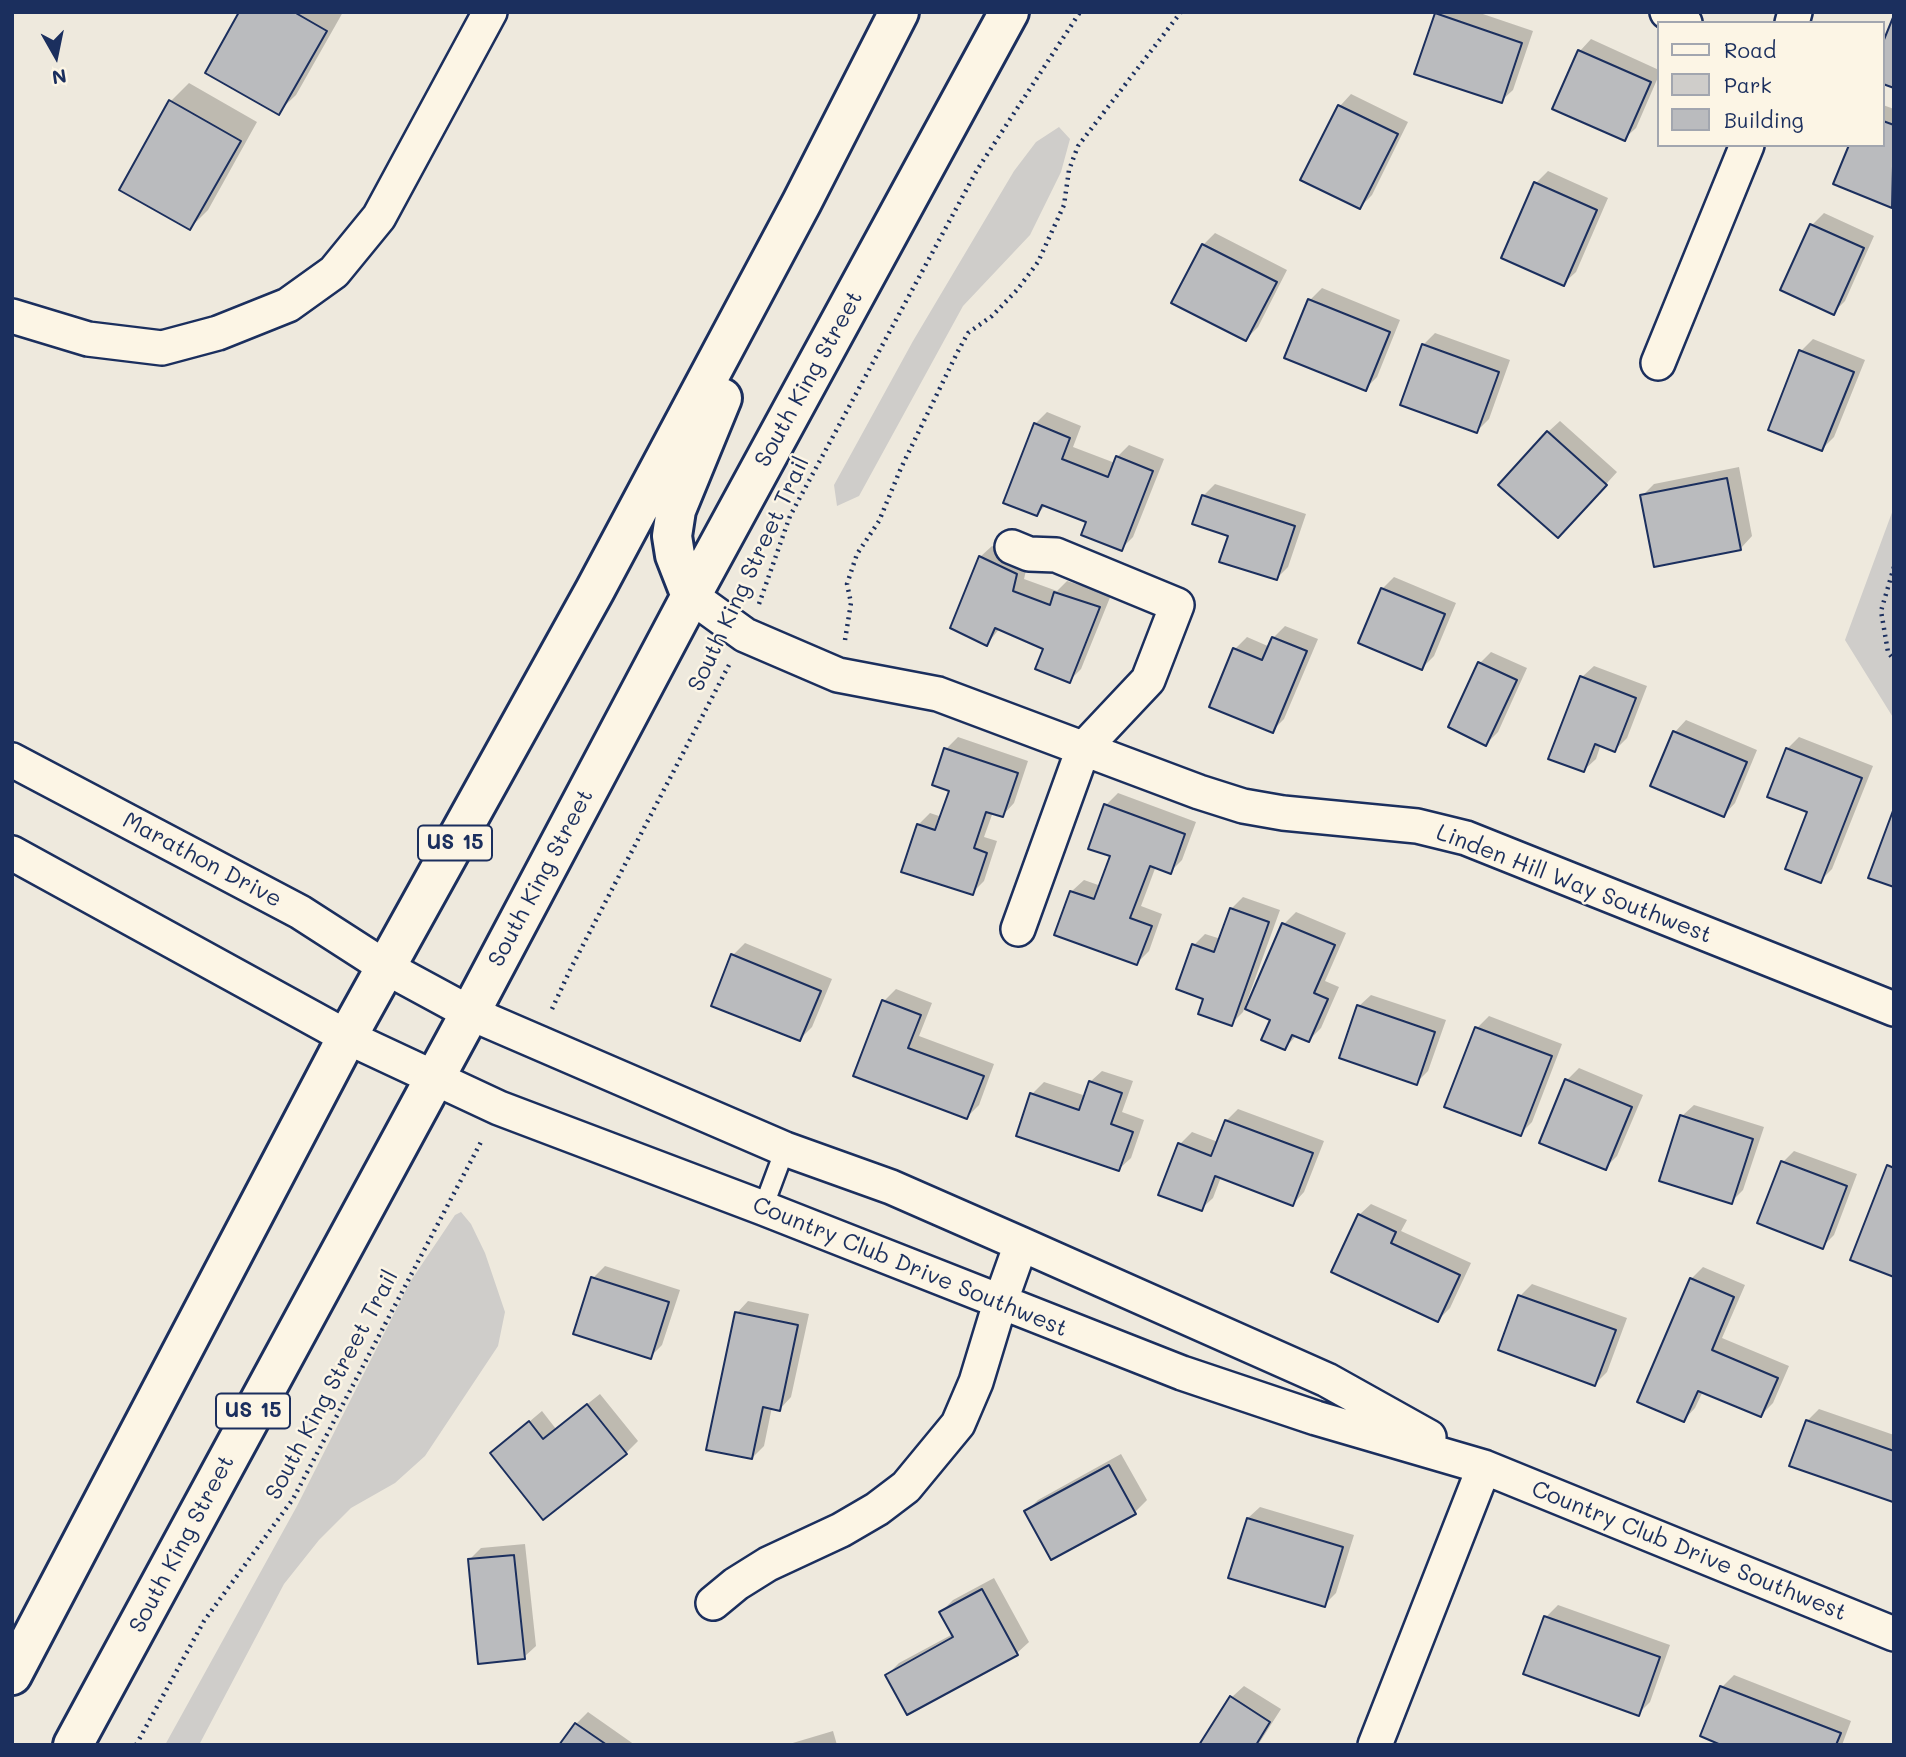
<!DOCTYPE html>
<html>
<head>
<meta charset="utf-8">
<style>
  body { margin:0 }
  #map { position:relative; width:1906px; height:1757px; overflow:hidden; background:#eee9dd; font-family:Mali,sans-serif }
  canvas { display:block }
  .frame { position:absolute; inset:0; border:14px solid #1b2f5e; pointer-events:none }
  .legend { position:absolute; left:1657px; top:21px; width:228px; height:126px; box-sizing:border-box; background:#fcf5e5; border:2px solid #a2a6af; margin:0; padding:9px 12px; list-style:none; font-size:21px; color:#1b2f5e }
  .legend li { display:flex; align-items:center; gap:14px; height:35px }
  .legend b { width:35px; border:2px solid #a2a6af }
  .north { position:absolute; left:21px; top:21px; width:70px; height:70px; -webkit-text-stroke:5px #fcf5e5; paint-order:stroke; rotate:171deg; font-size:19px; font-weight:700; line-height:28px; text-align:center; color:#1b2f5e }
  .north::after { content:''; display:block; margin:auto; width:24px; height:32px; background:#1b2f5e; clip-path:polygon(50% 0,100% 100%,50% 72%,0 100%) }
</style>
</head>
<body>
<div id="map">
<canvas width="1906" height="1757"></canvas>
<div class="frame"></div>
<ul class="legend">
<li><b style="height:9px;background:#fcf5e5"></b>Road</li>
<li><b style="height:19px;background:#cfcdca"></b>Park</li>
<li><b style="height:19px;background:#babbbe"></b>Building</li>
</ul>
<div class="north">N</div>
</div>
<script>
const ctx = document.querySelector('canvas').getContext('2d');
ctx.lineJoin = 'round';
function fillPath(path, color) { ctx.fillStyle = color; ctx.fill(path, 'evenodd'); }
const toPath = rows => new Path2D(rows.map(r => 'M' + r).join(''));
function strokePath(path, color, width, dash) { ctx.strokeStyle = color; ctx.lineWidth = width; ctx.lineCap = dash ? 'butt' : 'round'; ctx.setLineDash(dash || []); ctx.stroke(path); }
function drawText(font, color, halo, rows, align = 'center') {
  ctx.font = font + ' Mali,sans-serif'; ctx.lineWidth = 5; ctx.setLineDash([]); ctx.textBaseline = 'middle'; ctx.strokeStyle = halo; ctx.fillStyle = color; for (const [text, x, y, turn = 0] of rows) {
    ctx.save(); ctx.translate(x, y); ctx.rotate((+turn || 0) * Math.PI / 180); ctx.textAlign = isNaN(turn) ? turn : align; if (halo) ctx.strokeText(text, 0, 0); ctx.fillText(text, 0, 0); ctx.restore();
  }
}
const green = toPath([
  [1059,127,1070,139,1061,172,1030,235,963,306,859,496,837,506,834,485,913,341,1014,171,1036,142],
  [1894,507,1894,719,1845,640],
  [461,1212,471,1224,485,1253,505,1312,498,1346,425,1456,395,1483,351,1508,319,1540,284,1584,199,1745,165,1745,297,1506,410,1282,455,1215]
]);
const shadow = toPath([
  [241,12,343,12,296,95,278,112],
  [1439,12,1477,12,1533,31,1513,90,1501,101,1437,14],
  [1591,39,1659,70,1659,75,1636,128,1624,139,1580,51],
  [189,83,257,122,208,210,190,228,171,101],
  [1351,94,1408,122,1372,195,1360,207,1303,179,1340,106],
  [1883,105,1894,109,1894,204,1892,206,1883,145],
  [1548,171,1608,198,1576,272,1564,283,1536,183],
  [1824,213,1874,236,1845,301,1833,313,1812,225],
  [1215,233,1287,270,1258,327,1246,339,1203,245],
  [1322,288,1400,320,1377,377,1365,389,1310,300],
  [1435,333,1510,360,1489,419,1477,431,1423,345],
  [1813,339,1865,360,1834,437,1822,449,1801,351],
  [1047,412,1081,426,1073,447,1115,463,1117,457,1129,445,1164,459,1133,537,1121,549,1089,521,1046,505,1037,514,1035,424],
  [1560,421,1617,472,1570,524,1548,432],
  [1739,467,1752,536,1741,548,1642,496,1654,484],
  [1215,484,1306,514,1288,567,1277,578,1230,535,1203,496],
  [992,546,1028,562,1024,579,1057,591,1067,581,1111,595,1081,669,1069,681,1046,648,1000,628,987,644,980,557],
  [1394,577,1456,603,1434,656,1422,668,1382,589],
  [1285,626,1318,639,1284,719,1272,731,1235,649,1247,637,1270,647,1273,638],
  [1491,652,1527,668,1498,732,1486,744,1480,663],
  [1594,666,1647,686,1627,738,1615,750,1601,744,1596,759,1584,770,1582,677],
  [1686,720,1757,750,1735,803,1724,815,1675,732],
  [958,737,1028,761,1014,803,1003,815,993,812,984,837,997,841,984,881,972,893,918,825,930,813,942,817,951,790,946,749],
  [1799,737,1873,766,1832,869,1820,881,1809,811,1787,749],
  [1118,793,1196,822,1182,860,1170,872,1156,866,1141,906,1162,914,1149,951,1137,963,1056,934,1072,891,1084,880,1101,886,1112,855,1106,805],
  [1243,897,1280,910,1243,1012,1231,1024,1205,998,1194,945,1205,934,1221,939,1232,908],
  [1296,912,1346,933,1325,981,1339,987,1321,1028,1309,1040,1297,1035,1285,1048,1272,1019,1284,924],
  [745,943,832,979,812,1027,800,1039,733,955],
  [896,989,932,1003,919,1036,994,1064,979,1105,967,1117,855,1075,884,1001],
  [1371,995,1446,1020,1428,1071,1416,1083,1359,1006],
  [1489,1016,1562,1044,1532,1122,1520,1134,1477,1028],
  [1579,1068,1643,1095,1617,1156,1605,1168,1541,1142,1567,1080],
  [1102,1071,1133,1081,1122,1112,1144,1120,1131,1158,1119,1169,1018,1135,1032,1094,1044,1082,1086,1096,1090,1082],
  [1694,1105,1764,1127,1743,1190,1731,1202,1682,1116],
  [1238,1109,1324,1141,1304,1192,1293,1204,1221,1177,1213,1198,1201,1209,1180,1144,1192,1132,1218,1142,1226,1121],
  [1794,1151,1857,1174,1834,1235,1822,1247,1783,1162],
  [1371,1204,1407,1220,1401,1231,1471,1263,1450,1308,1438,1320,1359,1215],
  [605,1266,680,1290,662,1345,650,1357,593,1278],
  [1703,1267,1745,1285,1722,1338,1789,1366,1773,1403,1761,1415,1703,1391,1695,1408,1684,1420,1691,1279],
  [1532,1284,1627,1318,1607,1372,1595,1384,1500,1349,1520,1296],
  [748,1301,809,1314,791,1397,780,1409,772,1407,764,1446,752,1458,737,1313],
  [600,1394,638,1441,626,1453,492,1453,542,1411,556,1429],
  [1819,1409,1894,1435,1893,1500,1807,1421],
  [1121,1454,1147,1500,1135,1512,1027,1511,1038,1500],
  [1260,1507,1354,1535,1336,1593,1324,1605,1248,1518],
  [525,1544,536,1646,524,1657,469,1560,481,1548],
  [994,1578,1029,1642,1017,1653,887,1675,899,1663,953,1634,941,1612,953,1600],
  [1558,1605,1670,1645,1650,1702,1638,1714,1525,1673,1546,1617],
  [1734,1675,1851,1721,1842,1745,1726,1745,1702,1735,1722,1687],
  [1244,1686,1281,1709,1258,1745,1202,1745,1232,1697],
  [588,1712,635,1745,561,1745,576,1724],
  [833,1731,837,1745,786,1745]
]);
const building = toPath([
  [239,12,294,12,327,31,279,115,205,73,239,12],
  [1435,13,1522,43,1502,103,1414,74,1435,13],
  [1894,15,1894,88,1883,84,1883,42,1894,15],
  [1578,50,1651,82,1625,141,1552,109,1578,50],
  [169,100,241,141,190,230,119,190,169,100],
  [1338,105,1398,134,1360,209,1300,180,1338,105],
  [1883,121,1894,125,1892,208,1833,184,1849,145,1883,145,1883,121],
  [1534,182,1597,210,1564,286,1501,258,1534,182],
  [1810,224,1864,248,1834,315,1780,290,1810,224],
  [1202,244,1277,282,1246,341,1171,303,1202,244],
  [1308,299,1390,332,1366,391,1284,358,1308,299],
  [1422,344,1499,372,1477,433,1400,405,1422,344],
  [1799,350,1854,372,1822,451,1768,430,1799,350],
  [1034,423,1070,438,1062,459,1108,477,1116,456,1153,471,1122,551,1081,535,1086,522,1042,505,1037,516,1003,503,1034,423],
  [1547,431,1607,485,1558,538,1498,485,1547,431],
  [1727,478,1741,550,1654,567,1640,495,1727,478],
  [1202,495,1295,526,1277,580,1219,562,1228,536,1192,524,1202,495],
  [979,556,1017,574,1013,591,1050,605,1054,592,1100,607,1070,683,1035,669,1043,649,995,628,987,646,950,628,979,556],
  [1381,588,1445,614,1422,670,1358,643,1381,588],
  [1272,637,1307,651,1273,733,1209,707,1233,648,1262,660,1272,637],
  [1478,662,1517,680,1486,746,1448,727,1478,662],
  [1580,676,1636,698,1615,752,1595,744,1584,772,1548,759,1580,676],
  [1673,731,1747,762,1724,817,1650,786,1673,731],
  [944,748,1018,773,1003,817,986,812,974,848,987,853,973,895,901,872,917,824,935,830,949,791,932,785,944,748],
  [1786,748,1862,778,1821,883,1785,869,1807,812,1767,797,1786,748],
  [1104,804,1185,834,1171,874,1150,866,1130,918,1152,926,1137,965,1054,935,1070,891,1094,899,1110,856,1088,849,1104,804],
  [1894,808,1894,887,1868,878,1894,808],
  [1230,908,1269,922,1232,1026,1198,1014,1203,999,1176,989,1192,944,1214,952,1230,908],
  [1282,923,1335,945,1314,993,1328,999,1309,1042,1292,1035,1285,1050,1261,1040,1270,1020,1245,1009,1282,923],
  [731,954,821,991,800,1041,711,1006,731,954],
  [882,1000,921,1015,908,1048,984,1076,967,1119,853,1076,882,1000],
  [1357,1005,1435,1032,1417,1085,1339,1058,1357,1005],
  [1475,1027,1552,1056,1521,1136,1444,1107,1475,1027],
  [1565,1079,1632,1107,1606,1170,1539,1143,1565,1079],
  [1089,1081,1122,1093,1111,1124,1133,1132,1119,1171,1016,1136,1030,1093,1079,1110,1089,1081],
  [1680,1115,1753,1139,1732,1204,1659,1181,1680,1115],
  [1225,1120,1313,1153,1293,1206,1215,1176,1202,1211,1158,1195,1178,1143,1211,1156,1225,1120],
  [1781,1161,1847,1186,1823,1249,1757,1223,1781,1161],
  [1887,1165,1894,1168,1894,1277,1850,1260,1887,1165],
  [1358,1214,1396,1232,1391,1243,1460,1275,1438,1322,1331,1272,1358,1214],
  [591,1277,669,1302,651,1359,573,1334,591,1277],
  [1690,1278,1734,1297,1712,1350,1778,1378,1761,1417,1698,1391,1684,1422,1637,1402,1690,1278],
  [1518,1295,1616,1330,1595,1386,1498,1350,1518,1295],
  [735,1312,798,1325,780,1411,763,1407,752,1459,706,1450,735,1312],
  [587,1404,627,1454,543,1520,490,1453,529,1421,543,1439,587,1404],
  [1806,1420,1894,1451,1893,1502,1789,1466,1806,1420],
  [1109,1465,1136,1514,1051,1560,1024,1511,1109,1465],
  [1247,1518,1343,1547,1325,1607,1228,1578,1247,1518],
  [514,1555,525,1659,478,1664,468,1559,514,1555],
  [982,1589,1018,1655,907,1715,885,1675,953,1637,939,1612,982,1589],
  [1544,1616,1660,1657,1639,1716,1523,1674,1544,1616],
  [1720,1686,1841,1733,1836,1745,1721,1745,1700,1736,1720,1686],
  [1230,1696,1270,1722,1256,1745,1199,1745,1230,1696],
  [575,1723,607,1745,559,1745,575,1723]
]);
const path = toPath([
  [1894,567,1881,611,1888,652,1894,660],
  [759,604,790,516,977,170,1080,12],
  [845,640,851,603,847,584,857,554,879,521,901,468,957,353,968,333,992,316,1017,290,1038,262,1064,205,1069,170,1078,146,1181,12],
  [552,1009,571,968,729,665],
  [136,1745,204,1621,293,1499,481,1142]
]);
const service = toPath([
  [763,1208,785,1149]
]);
const minor = toPath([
  [1667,12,1685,23],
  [1792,23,1795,12],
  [12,316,88,339,162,348,218,333,288,305,334,272,379,217,490,12],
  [1658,363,1747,145],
  [1012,547,1029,554,1056,555,1177,605,1148,680,1083,749,1018,929],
  [691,596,745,635,838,675,938,694,1199,792,1243,806,1283,813,1417,826,1466,838,1894,1009],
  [12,760,300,912,387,968,470,1013,785,1149,891,1187,1021,1244,1327,1380,1429,1437],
  [12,853,347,1037,499,1108,763,1208,1182,1373,1316,1418,1484,1467,1894,1634],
  [713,1603,736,1584,768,1564,841,1530,877,1509,906,1487,958,1424,976,1382,1000,1303,1021,1244],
  [1375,1745,1484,1467]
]);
const trunk = toPath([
  [691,596,675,555,672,536,676,510,722,398],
  [12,1675,347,1037,595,590,802,202,899,12],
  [73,1745,470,1013,691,596,1009,12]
]);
const shields = [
  [455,843,74],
  [253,1411,74]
];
const shieldNames = [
  ["US 15",455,843],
  ["US 15",253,1411]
];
const streetNames = [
  ["South King Street",809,379,-61],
  ["South King Street Trail",749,574,-65],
  ["Marathon Drive",202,860,28],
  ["South King Street",541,878,-62],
  ["Linden Hill Way Southwest",1574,884,21],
  ["Country Club Drive Southwest",910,1267,22],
  ["South King Street Trail",332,1385,-62],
  ["South King Street",182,1544,-62],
  ["Country Club Drive Southwest",1689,1551,22]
];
fillPath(green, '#cfcdca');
fillPath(shadow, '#0003');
fillPath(building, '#babbbe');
strokePath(building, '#1b2f5e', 2);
strokePath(service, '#1b2f5e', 23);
strokePath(minor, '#1b2f5e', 38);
strokePath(trunk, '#1b2f5e', 44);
strokePath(path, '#1b2f5e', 4.5, [2, 5]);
strokePath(service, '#fcf5e5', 18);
strokePath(minor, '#fcf5e5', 33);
strokePath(trunk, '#fcf5e5', 38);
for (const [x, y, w] of shields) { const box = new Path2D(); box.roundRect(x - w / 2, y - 17.5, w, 35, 5); ctx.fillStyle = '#fcf5e5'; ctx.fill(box); strokePath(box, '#1b2f5e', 2); }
drawText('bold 21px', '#1b2f5e', null, shieldNames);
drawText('23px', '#1b2f5e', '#fcf5e5', streetNames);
</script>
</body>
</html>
